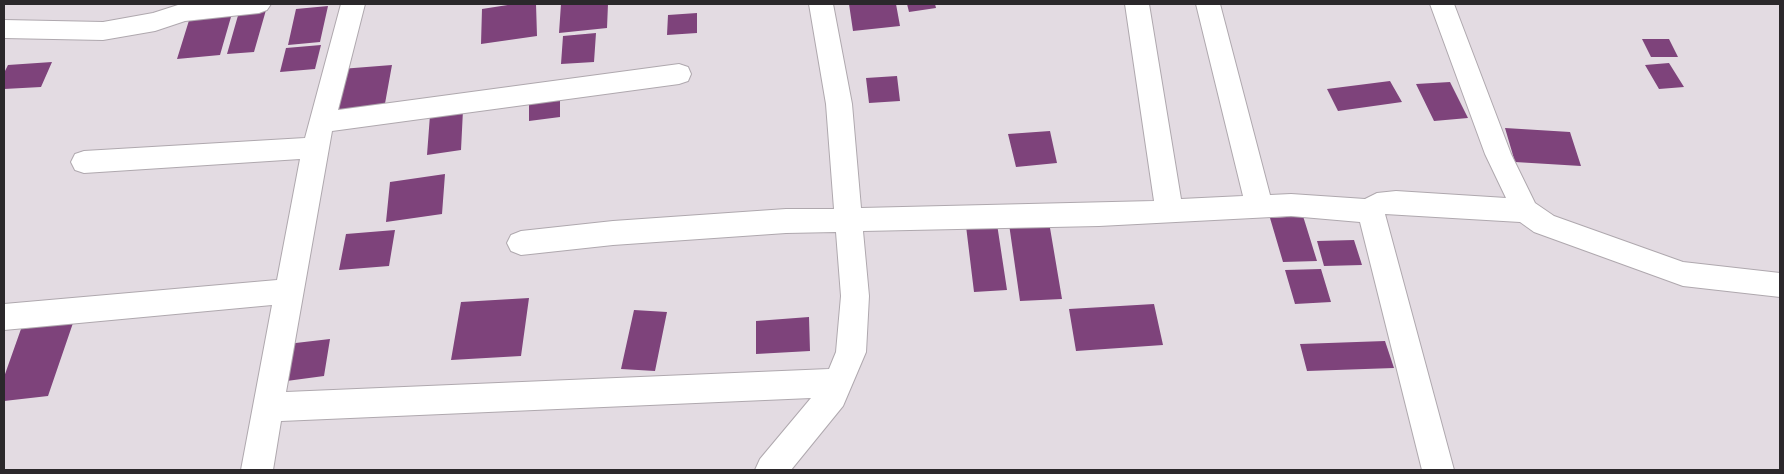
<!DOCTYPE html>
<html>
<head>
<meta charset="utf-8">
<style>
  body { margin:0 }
  #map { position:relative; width:1784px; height:474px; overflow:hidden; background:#e3dbe2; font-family:Poppins,sans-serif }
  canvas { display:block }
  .frame { position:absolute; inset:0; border:5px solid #2b282b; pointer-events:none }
</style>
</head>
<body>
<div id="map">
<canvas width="1784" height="474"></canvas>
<div class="frame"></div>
</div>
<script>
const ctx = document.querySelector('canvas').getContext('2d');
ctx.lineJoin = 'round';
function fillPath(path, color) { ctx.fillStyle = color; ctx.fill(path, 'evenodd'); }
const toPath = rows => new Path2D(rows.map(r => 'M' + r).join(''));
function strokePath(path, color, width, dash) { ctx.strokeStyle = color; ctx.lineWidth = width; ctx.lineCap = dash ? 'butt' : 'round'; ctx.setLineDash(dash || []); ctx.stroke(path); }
const building = toPath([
  [514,4,536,4,537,36,481,44,482,9],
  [561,4,608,4,607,28,559,33],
  [849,4,896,4,900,26,853,31],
  [907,4,935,4,936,8,909,12],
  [328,6,320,42,288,45,296,9],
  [233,10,220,55,177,59,191,14],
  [266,10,254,52,227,54,239,12],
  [697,13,697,33,667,35,668,15],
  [596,33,594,62,561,64,563,36],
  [1642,39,1669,39,1678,57,1651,57],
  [321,45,315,69,280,72,286,48],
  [52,62,41,87,4,89,4,73,8,65],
  [1669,63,1684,87,1659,89,1645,65],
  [392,65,384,109,331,113,341,69],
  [897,76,900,101,869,103,866,78],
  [1390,81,1402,102,1338,111,1327,89],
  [1450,82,1468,118,1434,121,1416,84],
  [560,95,560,117,529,121,529,99],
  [463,110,461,150,427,155,430,115],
  [1505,128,1570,132,1581,166,1515,162],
  [1050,131,1057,163,1016,167,1008,134],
  [445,174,442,214,386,222,390,182],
  [1303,216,1317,261,1283,262,1270,218],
  [1049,222,1062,299,1020,301,1009,224],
  [997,224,1007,290,974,292,966,226],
  [395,230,389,266,339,270,346,234],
  [1354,240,1362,265,1324,266,1317,241],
  [1321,269,1331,302,1295,304,1285,270],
  [529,298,521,356,451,360,461,302],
  [1154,304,1163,345,1076,351,1069,309],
  [634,310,667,312,655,371,621,369],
  [809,317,810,351,756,354,756,321],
  [73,323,48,396,4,401,4,377,21,329],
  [330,339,324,376,279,382,287,344],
  [1385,341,1394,368,1307,371,1300,344]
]);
const minor = toPath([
  [181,4,271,4,267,10,259,13,185,21,155,31,103,40,4,38,4,20,103,22,153,13,181,4],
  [341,4,365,4,338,110,679,64,688,67,691,74,688,81,679,84,332,131,286,392,829,369,836,352,841,296,836,232,786,233,613,245,521,255,511,251,507,243,511,235,521,231,613,221,786,209,834,209,826,104,809,4,833,4,852,104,861,208,1154,201,1125,4,1149,4,1181,199,1243,196,1196,4,1220,4,1270,195,1291,194,1365,199,1377,193,1396,191,1506,198,1485,154,1430,4,1454,4,1511,154,1535,203,1554,216,1683,262,1780,273,1780,297,1683,286,1534,232,1520,222,1385,214,1454,470,1422,470,1360,222,1291,216,1099,226,863,231,869,296,866,352,843,406,791,470,755,470,760,459,811,398,281,421,273,470,241,470,272,305,4,330,4,304,277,280,300,159,84,173,75,170,71,162,75,154,84,151,305,138,341,4]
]);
fillPath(building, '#7e437b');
strokePath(minor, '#afa8ae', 2);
fillPath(minor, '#fff');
</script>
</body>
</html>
